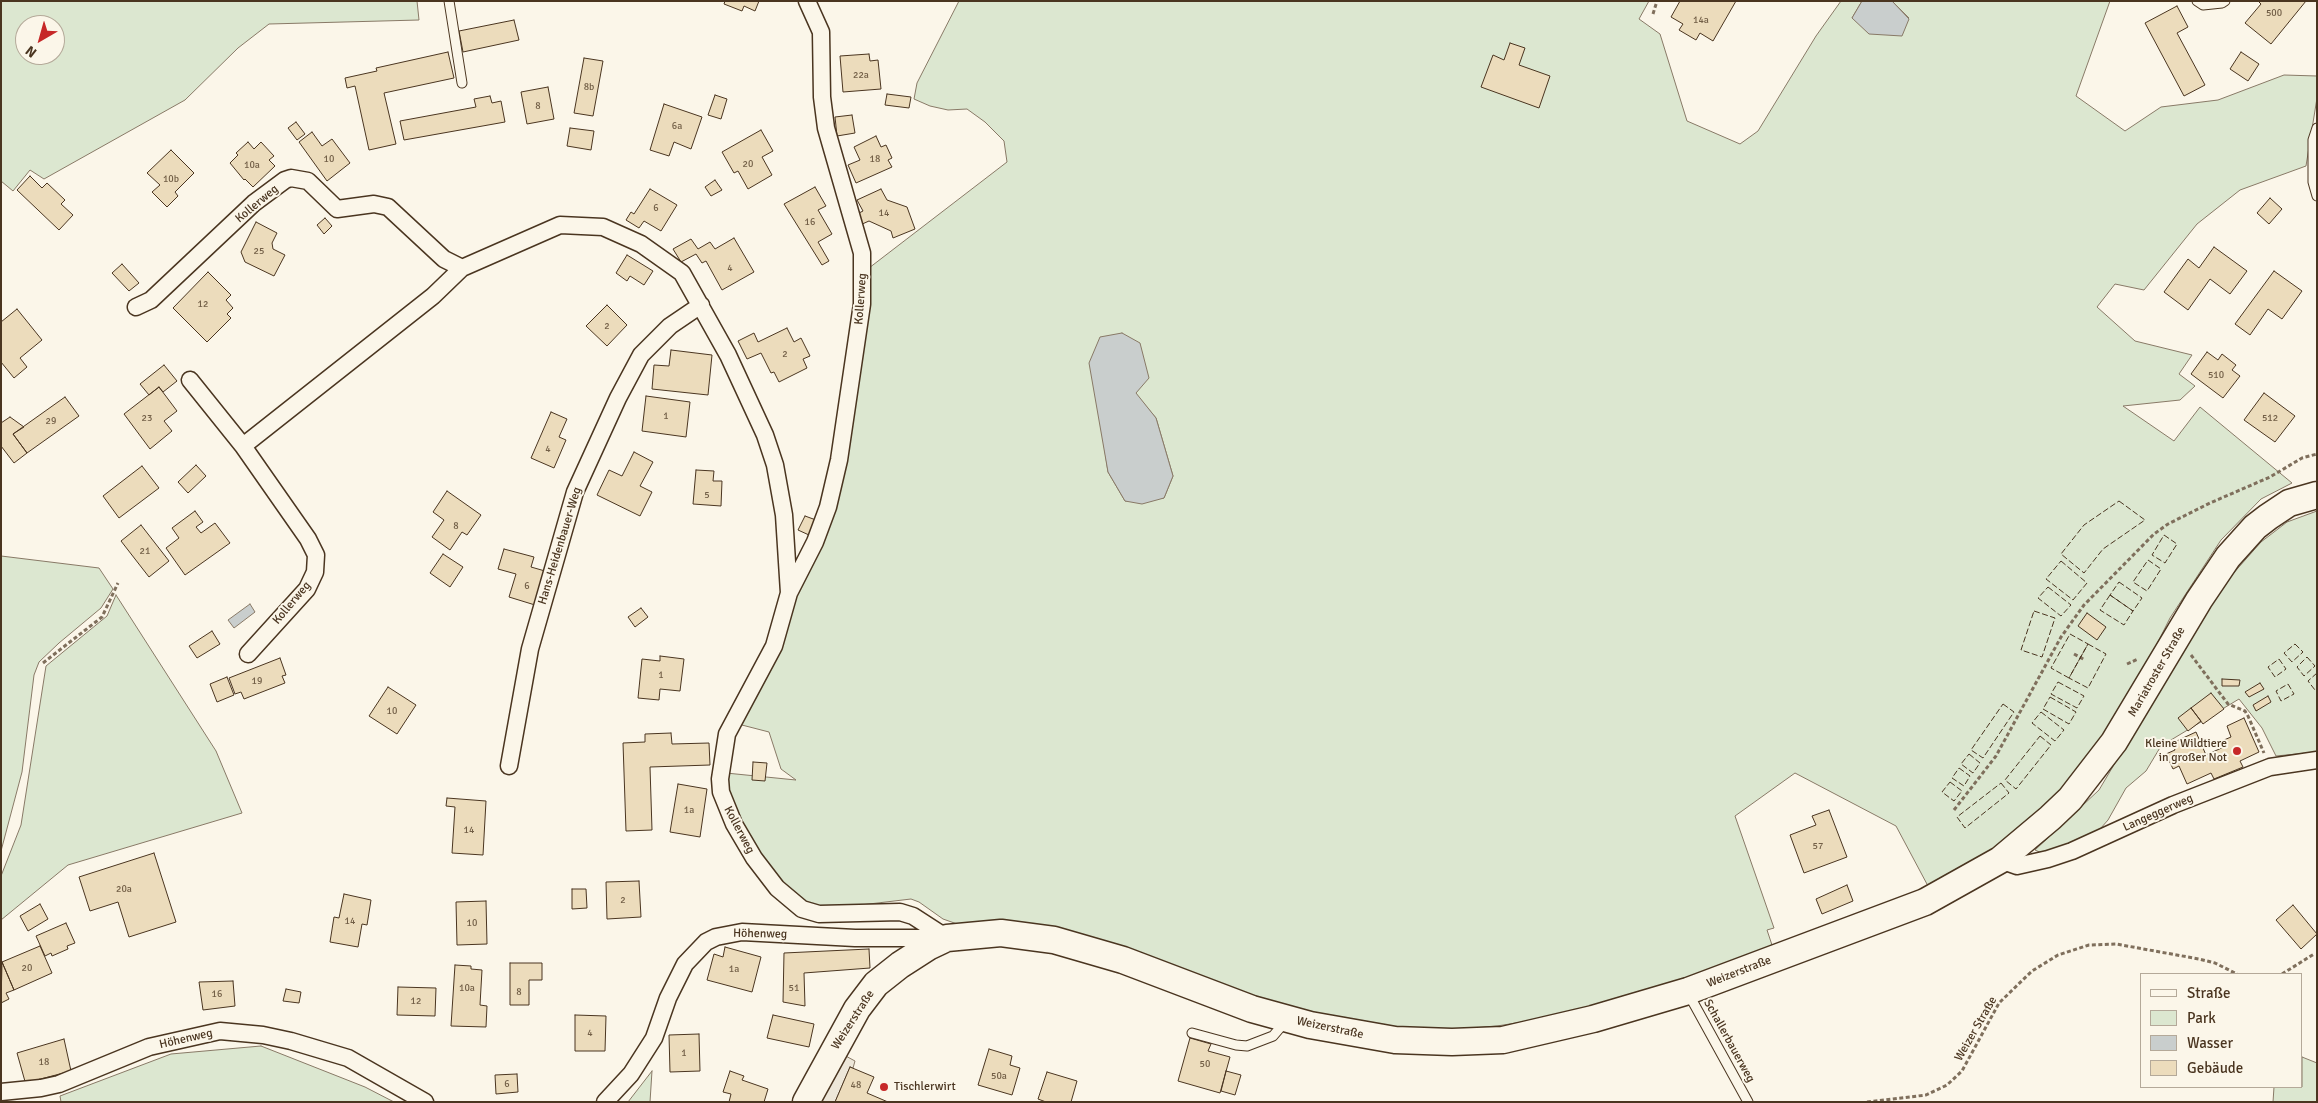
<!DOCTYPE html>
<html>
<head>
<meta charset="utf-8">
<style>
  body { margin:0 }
  #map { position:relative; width:2318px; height:1103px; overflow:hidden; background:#fbf6e9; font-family:Signika,sans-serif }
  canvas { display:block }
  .frame { position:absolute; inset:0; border:2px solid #4a3520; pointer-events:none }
  .legend { position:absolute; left:2140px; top:973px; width:162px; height:115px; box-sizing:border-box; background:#fbf6e9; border:1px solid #b4a999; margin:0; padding:6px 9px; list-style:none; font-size:15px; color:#4a3520 }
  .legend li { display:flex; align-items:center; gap:10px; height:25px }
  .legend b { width:25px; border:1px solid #b4a999 }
  .north { position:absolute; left:15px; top:15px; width:50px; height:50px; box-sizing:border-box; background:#fbf6e9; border:1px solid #b4a999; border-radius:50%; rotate:218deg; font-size:14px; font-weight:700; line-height:20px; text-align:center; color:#4a3520 }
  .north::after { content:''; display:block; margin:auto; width:18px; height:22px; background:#c62828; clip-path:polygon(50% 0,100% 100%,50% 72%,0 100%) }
</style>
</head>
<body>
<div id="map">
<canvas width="2318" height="1103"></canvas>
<div class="frame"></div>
<ul class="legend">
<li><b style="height:6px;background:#fbf6e9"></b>Straße</li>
<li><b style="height:14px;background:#dce7d0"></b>Park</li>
<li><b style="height:14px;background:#c9cecd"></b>Wasser</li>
<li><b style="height:14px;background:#ecdcbc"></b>Gebäude</li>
</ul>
<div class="north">N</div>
</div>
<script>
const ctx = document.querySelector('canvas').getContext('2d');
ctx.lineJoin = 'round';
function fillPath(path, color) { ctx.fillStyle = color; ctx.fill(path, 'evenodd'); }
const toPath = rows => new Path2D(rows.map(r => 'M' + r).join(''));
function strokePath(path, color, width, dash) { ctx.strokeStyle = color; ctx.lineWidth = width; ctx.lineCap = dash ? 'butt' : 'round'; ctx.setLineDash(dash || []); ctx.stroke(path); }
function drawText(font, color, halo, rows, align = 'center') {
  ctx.font = font + ' Signika,sans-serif'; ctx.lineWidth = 4; ctx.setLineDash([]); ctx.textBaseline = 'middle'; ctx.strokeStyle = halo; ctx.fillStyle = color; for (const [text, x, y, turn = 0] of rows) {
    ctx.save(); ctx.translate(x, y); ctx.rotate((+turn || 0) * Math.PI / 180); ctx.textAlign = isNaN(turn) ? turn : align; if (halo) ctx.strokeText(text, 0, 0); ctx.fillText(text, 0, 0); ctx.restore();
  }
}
const green = toPath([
  [1,1,417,1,419,20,269,24,238,48,185,100,44,179,30,170,13,191,1,181,1,1],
  [25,25,55,25,55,55,25,55,25,25],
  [959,1,1649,1,1639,19,1660,34,1687,121,1740,144,1758,131,1816,36,1841,1,1862,1,1852,18,1909,18,1892,1,2110,1,2076,96,2125,131,2161,107,2218,100,2284,75,2317,76,2317,98,2306,166,2240,190,2197,224,2144,290,2115,284,2097,307,2135,341,2192,355,2179,374,2195,386,2180,400,2123,406,2174,441,2200,407,2292,483,2261,499,2221,540,2170,618,2145,668,2097,745,2044,810,1979,859,1928,886,1896,826,1795,773,1735,816,1774,928,1767,930,1773,948,1625,998,1535,1020,1497,1026,1461,1029,1387,1028,1296,1011,960,925,943,919,919,902,911,899,827,909,810,907,771,873,730,805,726,773,796,780,781,769,769,732,738,724,793,600,826,532,869,268,1007,162,1004,141,985,122,967,109,948,110,930,106,914,99,917,83,959,1],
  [1135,393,1156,418,1173,476,1164,498,1125,501,1108,472,1102,431,1135,393],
  [2317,511,2317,752,2276,756,2262,728,2239,699,2161,746,2146,771,2126,788,2108,820,2093,837,2044,854,2035,850,2099,790,2211,601,2231,576,2261,542,2287,522,2317,511],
  [1,556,99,568,113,589,101,608,59,643,39,662,34,675,22,772,1,851,1,556],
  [116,595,216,751,242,813,68,865,1,920,1,876,21,825,46,666,107,616,116,595],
  [261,1046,365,1087,394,1102,61,1102,60,1096,171,1054,261,1046],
  [2302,1057,2317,1063,2317,1102,2273,1102,2274,1087,2302,1087,2302,1057],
  [652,1071,650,1102,628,1102,652,1071]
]);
const parking = toPath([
  [842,1054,855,1061,853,1068,850,1067,835,1102,818,1102,842,1054]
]);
const water = toPath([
  [1862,1,1892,1,1909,19,1902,36,1869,34,1852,18,1862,1],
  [1122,333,1140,343,1149,378,1136,393,1156,418,1173,476,1164,498,1142,504,1125,501,1108,472,1089,363,1100,337,1122,333],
  [250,604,255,612,234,628,228,620,250,604]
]);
const building = toPath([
  [725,1,759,1,755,11,744,6,742,11,724,4,725,1],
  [1680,1,1736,1,1713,41,1700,33,1696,40,1679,30,1683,24,1671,17,1680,1],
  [2258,1,2306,1,2271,44,2245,23,2261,4,2258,1],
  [2177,6,2188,27,2177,33,2205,85,2184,96,2145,23,2177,6],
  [514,20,519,40,463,52,459,31,514,20],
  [1510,43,1525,48,1519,65,1550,76,1539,108,1481,87,1493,55,1504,60,1510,43],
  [448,52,454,78,384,93,396,144,369,150,355,86,347,88,345,78,377,71,376,68,448,52],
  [2241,52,2259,64,2248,81,2230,69,2241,52],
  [869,54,870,61,878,60,881,89,843,92,840,56,869,54],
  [584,58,603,61,593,116,574,113,584,58],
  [548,87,554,119,527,124,521,92,548,87],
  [887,94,911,97,909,108,885,105,887,94],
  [715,95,727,99,721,119,708,115,715,95],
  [490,96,492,103,501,101,505,122,404,140,400,121,476,107,474,99,490,96],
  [664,104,702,117,691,149,674,142,669,156,650,150,664,104],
  [852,115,855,133,837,136,835,117,852,115],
  [296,122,305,134,297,140,288,128,296,122],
  [570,128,594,131,591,150,567,146,570,128],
  [761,130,773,151,762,157,772,175,748,189,738,171,734,173,722,152,761,130],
  [312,132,322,146,332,139,350,163,327,181,299,142,312,132],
  [876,136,881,147,886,145,892,158,888,160,892,167,856,183,848,165,860,160,854,147,876,136],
  [248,142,254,149,261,142,274,156,269,160,275,166,253,187,245,179,244,180,230,163,238,155,236,153,248,142],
  [171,150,194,173,175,192,178,196,167,207,152,192,160,185,147,173,171,150],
  [30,176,42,188,47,183,65,200,61,204,73,215,59,230,17,190,30,176],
  [715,180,722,190,711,196,705,187,715,180],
  [815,187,826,206,818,210,832,234,818,242,829,261,822,265,784,204,815,187],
  [650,189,677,205,661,231,644,221,639,228,626,220,631,212,634,214,650,189],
  [881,189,887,200,907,207,915,229,893,238,891,231,869,221,860,225,855,215,863,211,857,200,881,189],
  [2270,198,2282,209,2269,224,2257,213,2270,198],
  [325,218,332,226,324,234,317,225,325,218],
  [256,222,277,233,272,243,273,249,285,255,274,276,245,262,241,252,256,222],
  [734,238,754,272,722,290,706,261,702,263,696,254,681,262,673,249,691,239,698,249,710,242,715,249,734,238],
  [2214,247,2247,271,2230,294,2210,279,2188,310,2164,292,2188,259,2199,268,2214,247],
  [627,255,653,271,644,285,630,276,627,281,616,273,627,255],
  [122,264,139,283,129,291,112,273,122,264],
  [2274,271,2302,291,2282,319,2268,309,2250,335,2235,324,2274,271],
  [208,272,231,295,226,300,233,308,227,314,231,318,207,342,173,308,208,272],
  [607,305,627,325,607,346,586,326,607,305],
  [17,309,42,340,20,358,27,367,14,378,1,362,1,322,17,309],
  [787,328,794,342,801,338,810,356,803,359,807,368,779,382,774,372,771,373,761,353,747,359,738,341,754,333,758,342,787,328],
  [671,350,712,355,708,395,652,389,654,365,669,366,671,350],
  [2207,352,2218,360,2222,354,2236,365,2232,370,2240,376,2223,398,2191,374,2207,352],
  [164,365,177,381,163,392,159,387,149,395,140,384,164,365],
  [159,387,177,411,164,421,172,431,150,449,124,414,159,387],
  [2264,393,2295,416,2275,442,2244,420,2264,393],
  [646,396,690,402,686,437,642,431,646,396],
  [65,397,79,416,27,453,13,434,65,397],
  [551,412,567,419,559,437,566,440,554,468,531,458,551,412],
  [10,417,24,427,13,434,27,453,14,463,1,446,1,423,10,417],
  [634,452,653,462,640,486,652,492,640,516,597,495,609,470,622,476,634,452],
  [196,465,206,476,188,493,178,482,196,465],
  [142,466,159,488,119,518,103,496,142,466],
  [696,470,714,471,713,481,722,481,721,506,693,504,696,470],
  [447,491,481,515,467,535,462,532,450,550,432,537,444,520,433,512,447,491],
  [195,511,203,522,196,527,201,533,215,523,230,543,185,575,166,548,179,538,172,528,195,511],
  [805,516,816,520,809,535,798,530,805,516],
  [141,525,169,561,149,577,121,541,141,525],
  [504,549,534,557,531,567,545,571,535,605,509,597,516,574,498,569,504,549],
  [443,554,463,567,450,587,430,573,443,554],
  [641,608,648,617,635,627,628,617,641,608],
  [2087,613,2106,627,2097,640,2078,626,2087,613],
  [212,631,220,644,197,658,189,646,212,631],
  [660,656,684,659,680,691,660,689,659,700,638,698,642,659,660,661,660,656],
  [280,658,286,675,282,676,285,683,244,699,241,692,235,694,229,678,280,658],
  [227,677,234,695,217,702,210,684,227,677],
  [2222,679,2240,680,2239,686,2222,686,2222,679],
  [2260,683,2264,689,2249,697,2245,692,2260,683],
  [388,687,416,705,397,734,369,716,388,687],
  [2211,693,2224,709,2203,724,2191,708,2211,693],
  [2268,696,2271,702,2256,711,2253,705,2268,696],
  [2191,708,2201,721,2188,731,2178,718,2191,708],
  [2244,718,2259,752,2240,761,2243,767,2214,779,2211,773,2187,784,2179,766,2173,769,2166,754,2175,750,2172,743,2196,732,2206,755,2226,746,2224,740,2231,737,2227,726,2244,718],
  [671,733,672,744,709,743,710,765,650,767,652,830,626,831,623,743,645,742,645,734,671,733],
  [753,762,767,763,765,781,752,780,753,762],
  [678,784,707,789,700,837,670,832,678,784],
  [447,798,486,801,483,855,452,853,455,807,446,806,447,798],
  [1829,810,1847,857,1804,873,1790,835,1816,825,1812,816,1829,810],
  [154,853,176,922,129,937,118,902,90,911,79,877,154,853],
  [639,881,641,917,607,919,606,882,639,881],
  [1847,885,1853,901,1822,914,1816,899,1847,885],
  [572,889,586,889,587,908,572,909,572,889],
  [344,894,371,900,367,925,362,924,358,947,330,942,334,917,339,918,344,894],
  [486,901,487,944,457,945,456,902,486,901],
  [40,904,48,919,28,931,20,916,40,904],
  [2293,905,2317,934,2301,949,2276,920,2293,905],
  [66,923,75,943,67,946,68,949,52,956,51,953,45,956,36,936,66,923],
  [40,946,52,973,14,990,2,962,40,946],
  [725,947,761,957,752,992,707,980,714,954,723,957,725,947],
  [869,949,870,968,804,973,805,1006,783,1002,784,953,869,949],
  [2,962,14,990,6,993,9,999,1,1003,2,962],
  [510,963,542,963,542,980,529,980,529,1005,510,1005,510,963],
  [455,965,471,966,471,969,482,970,480,1005,487,1006,486,1027,451,1026,455,965],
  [233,981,235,1006,203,1010,199,982,233,981],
  [398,987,436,988,435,1016,397,1015,398,987],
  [286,989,301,992,299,1003,283,1001,286,989],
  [575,1015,606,1016,605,1051,575,1051,575,1015],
  [773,1015,814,1024,809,1047,767,1038,773,1015],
  [699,1034,700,1071,670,1072,669,1035,699,1034],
  [1190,1038,1211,1044,1208,1051,1230,1057,1220,1093,1178,1081,1190,1038],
  [64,1039,71,1071,37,1080,38,1082,26,1085,17,1053,64,1039],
  [989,1049,1012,1056,1010,1065,1020,1068,1012,1095,978,1085,989,1049],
  [850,1067,874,1077,867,1093,888,1102,835,1102,850,1067],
  [730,1071,744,1076,742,1080,768,1089,764,1102,729,1102,731,1094,723,1092,730,1071],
  [1226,1071,1241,1075,1235,1095,1221,1091,1226,1071],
  [1047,1072,1077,1081,1071,1102,1046,1102,1038,1099,1047,1072],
  [517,1074,518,1092,496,1094,495,1075,517,1074]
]);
const path = toPath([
  [1653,14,1657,1],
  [2074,654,2085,660],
  [2191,655,2228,704,2245,711,2248,716,2264,753],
  [43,663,102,617,118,583],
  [2127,664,2138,659],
  [1954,810,1996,756,2061,637,2084,605,2154,534,2168,524,2210,503,2270,477,2302,458,2317,454],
  [2282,974,2314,954],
  [1867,1102,1926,1095,1947,1085,1962,1071,1999,1003,2032,971,2058,955,2089,945,2116,944,2199,959,2215,963,2237,974]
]);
const service = toPath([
  [449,1,462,83],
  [2197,1,2203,5,2222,3,2225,1],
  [2317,128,2313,140,2313,182,2317,196],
  [1688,993,1748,1102],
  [1192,1033,1236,1045,1247,1046,1273,1036,1279,1029,1283,1019]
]);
const minor = toPath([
  [807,1,821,32,822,97,826,128,862,253,862,304,839,460,828,507,815,542,789,593,774,646,727,734,720,779,721,792,734,824,754,858,777,888,802,909,819,914,900,912,913,916,947,938],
  [136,307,151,300,254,203,285,180,291,178,308,181,337,209,374,204,388,207,444,259,462,268,560,225,603,227,641,244,682,273,728,355,765,435,775,465,784,515,789,593],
  [190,380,243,446,308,539,316,555,315,572,307,589,248,654],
  [243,446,433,296,462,268],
  [509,766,530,649,575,492,618,398,641,355,670,326,701,305],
  [2000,860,2017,866,2048,859,2072,851,2173,805,2270,767,2317,760],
  [1,1092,41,1088,59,1084,149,1047,220,1031,263,1035,291,1041,348,1058,425,1102],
  [605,1102,631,1074,654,1038,668,998,685,964,706,942,716,937,742,932,855,938,940,938]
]);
const primary = toPath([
  [806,1102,857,1009,876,984,900,965,928,947,947,938,1001,933,1054,940,1123,960,1252,1009,1310,1025,1395,1040,1452,1042,1503,1040,1593,1019,1688,991,1925,902,2000,860,2050,818,2070,799,2114,742,2199,600,2228,557,2255,527,2268,517,2289,503,2317,495]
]);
const fence = toPath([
  [2119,501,2145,520,2103,549,2084,573,2061,554,2084,525,2119,501],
  [2164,535,2177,544,2165,563,2152,555,2164,535],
  [2148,560,2161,569,2147,591,2133,582,2148,560],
  [2061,561,2087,583,2073,600,2046,579,2061,561],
  [2119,582,2142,598,2133,611,2110,595,2119,582],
  [2048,587,2071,605,2061,616,2038,598,2048,587],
  [2110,595,2133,611,2124,625,2100,610,2110,595],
  [2034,611,2055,618,2042,657,2021,650,2034,611],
  [2070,634,2088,644,2069,678,2051,668,2070,634],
  [2088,644,2106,654,2088,688,2069,678,2088,644],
  [2295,644,2303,652,2292,662,2284,653,2295,644],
  [2307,657,2315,666,2304,676,2297,667,2307,657],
  [2279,659,2286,669,2275,677,2268,667,2279,659],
  [2317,673,2308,681,2315,690,2317,689],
  [2058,682,2084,696,2077,708,2051,694,2058,682],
  [2288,684,2294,694,2281,701,2276,691,2288,684],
  [2050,697,2076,712,2069,724,2043,709,2050,697],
  [2003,704,2014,712,1983,758,1971,750,2003,704],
  [2041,712,2064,730,2055,741,2032,723,2041,712],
  [2040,736,2051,745,2016,789,2005,780,2040,736],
  [1969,754,1980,763,1973,773,1961,764,1969,754],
  [1959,768,1970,776,1964,786,1952,778,1959,768],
  [1950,782,1962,791,1954,801,1942,792,1950,782],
  [2001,783,2009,793,1965,828,1957,817,2001,783]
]);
const markers = [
  [2237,751,5,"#c62828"],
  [884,1087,5,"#c62828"]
];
const numberNames = [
  ["500",2274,13],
  ["14a",1701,20],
  ["22a",861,75],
  ["8b",589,87],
  ["8",538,106],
  ["6a",677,126],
  ["10",329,159],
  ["18",875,159],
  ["20",748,164],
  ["10a",252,165],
  ["10b",171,179],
  ["6",656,208],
  ["14",884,213],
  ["16",810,222],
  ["25",259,251],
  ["4",730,268],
  ["12",203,304],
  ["2",607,326],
  ["2",785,354],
  ["510",2216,375],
  ["1",666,416],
  ["23",147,418],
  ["512",2270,418],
  ["29",51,421],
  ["4",548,449],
  ["5",707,495],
  ["8",456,526],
  ["21",145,551],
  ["6",527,586],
  ["1",661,675],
  ["19",257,681],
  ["10",392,711],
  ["1a",689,810],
  ["14",469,830],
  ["57",1818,846],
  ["20a",124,889],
  ["2",623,900],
  ["14",350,921],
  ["10",472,923],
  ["20",27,968],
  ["1a",734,969],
  ["10a",467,988],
  ["51",794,988],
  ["8",519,992],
  ["16",217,994],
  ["12",416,1001],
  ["4",590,1033],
  ["1",684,1053],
  ["18",44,1062],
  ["50",1205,1064],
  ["50a",999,1076],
  ["6",507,1084],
  ["48",856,1085]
];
const streetNames = [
  ["Kollerweg",257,204,-40],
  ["Kollerweg",861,299,-86],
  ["Hans-Heidenbauer-Weg",560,546,-73],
  ["Kollerweg",292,603,-50],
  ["Mariatroster Straße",2157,672,-60],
  ["Langeggerweg",2158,813,-24],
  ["Kollerweg",739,830,62],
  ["Höhenweg",760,934,1],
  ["Weizerstraße",1739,972,-21],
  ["Weizerstraße",853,1020,-57],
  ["Weizerstraße",1330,1028,12],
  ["Weizer Straße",1976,1029,-60],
  ["Höhenweg",186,1039,-13],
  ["Schallerbauerweg",1729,1041,61]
];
const poiNames = [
  ["Kleine Wildtiere",2227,744],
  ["in großer Not",2227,758],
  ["Tischlerwirt",894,1087,"left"]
];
fillPath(green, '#dce7d0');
strokePath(green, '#887966', 1);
fillPath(parking, '#ede7d9');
strokePath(parking, '#887966', 1);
fillPath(water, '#c9cecd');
strokePath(water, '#887966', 1);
fillPath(building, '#ecdcbc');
strokePath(building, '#4a3520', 1);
strokePath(service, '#4a3520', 11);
strokePath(minor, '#4a3520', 19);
strokePath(primary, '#4a3520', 29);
strokePath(path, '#7f6f5c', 3, [4, 2.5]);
strokePath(service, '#fbf6e9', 9);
strokePath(minor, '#fbf6e9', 16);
strokePath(primary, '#fbf6e9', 26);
strokePath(fence, '#4a3520', 1, [6, 2.5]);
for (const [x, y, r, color] of markers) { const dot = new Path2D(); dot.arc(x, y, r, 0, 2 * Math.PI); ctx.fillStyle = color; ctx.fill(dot); strokePath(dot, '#fbf6e9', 2); }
drawText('10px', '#725f47', null, numberNames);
drawText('12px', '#4a3520', '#fbf6e9', streetNames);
drawText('12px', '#4a3520', '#fbf6e9', poiNames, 'right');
</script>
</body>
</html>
